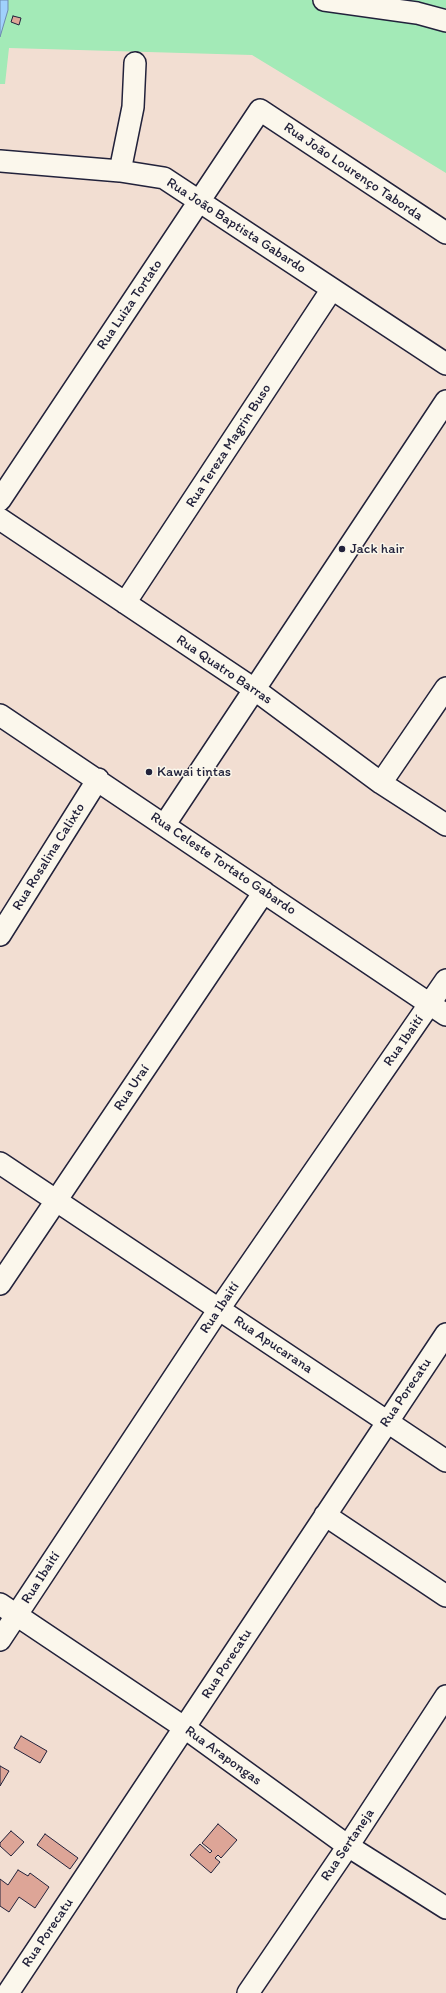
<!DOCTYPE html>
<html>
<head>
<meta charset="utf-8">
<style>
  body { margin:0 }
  canvas { display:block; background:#f2ded2 }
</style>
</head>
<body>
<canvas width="446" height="1993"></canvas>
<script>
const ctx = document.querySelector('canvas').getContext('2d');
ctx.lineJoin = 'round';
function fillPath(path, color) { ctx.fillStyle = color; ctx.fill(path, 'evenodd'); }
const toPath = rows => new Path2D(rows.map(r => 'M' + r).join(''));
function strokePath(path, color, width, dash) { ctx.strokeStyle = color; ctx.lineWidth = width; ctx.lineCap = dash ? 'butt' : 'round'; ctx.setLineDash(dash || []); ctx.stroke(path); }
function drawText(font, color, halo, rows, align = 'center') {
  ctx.font = font + ' Itim,sans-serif'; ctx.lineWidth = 3; ctx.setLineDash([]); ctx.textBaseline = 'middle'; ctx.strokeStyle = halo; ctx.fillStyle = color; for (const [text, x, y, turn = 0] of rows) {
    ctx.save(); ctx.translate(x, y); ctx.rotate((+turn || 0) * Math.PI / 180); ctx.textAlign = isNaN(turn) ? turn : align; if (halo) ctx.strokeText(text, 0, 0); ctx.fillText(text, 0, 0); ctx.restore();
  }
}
const green = toPath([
  [0,0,446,0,446,173,252,55,9,48,5,84,0,84]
]);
const water = toPath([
  [0,0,8,0,8,10,0,37,0,0]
]);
const building = toPath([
  [13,16,21,18,19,25,11,22,13,16],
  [21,1736,47,1751,40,1763,14,1748,21,1736],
  [0,1766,9,1771,0,1786,0,1766],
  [218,1824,237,1840,221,1858,218,1855,215,1858,220,1862,211,1873,190,1855,200,1844,210,1853,212,1851,202,1843,218,1824],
  [11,1831,24,1842,11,1856,0,1846,0,1843,11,1831],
  [45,1834,78,1858,70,1869,37,1845,45,1834],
  [18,1870,28,1876,30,1873,49,1887,35,1908,19,1897,9,1912,0,1906,0,1879,8,1885,18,1870]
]);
const minor = toPath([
  [324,0,417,13,446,21],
  [0,161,120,171,164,178,446,364],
  [120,171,133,107,135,63],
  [0,500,260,110,446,233],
  [0,519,254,689,381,783,446,825],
  [125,603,332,289],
  [0,715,446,1015],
  [381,783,446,688],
  [165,824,446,401],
  [0,935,98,779],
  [0,1163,446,1461],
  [0,1284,264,892],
  [325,1515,446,1596],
  [0,1604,185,1728,348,1846,446,1908],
  [0,1640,219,1309,446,980],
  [8,1993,446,1334],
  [248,1993,348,1846,446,1696]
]);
const markers = [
  [342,549,4,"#22223b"],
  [149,772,4,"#22223b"]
];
const streetNames = [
  ["Rua João Lourenço Taborda",353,172,34],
  ["Rua João Baptista Gabardo",236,226,33],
  ["Rua Luiza Tortato",130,305,-56],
  ["Rua Tereza Magrin Buso",229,446,-57],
  ["Rua Quatro Barras",224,670,34],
  ["Rua Rosalina Calixto",49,857,-58],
  ["Rua Celeste Tortato Gabardo",223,864,34],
  ["Rua Ibaití",404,1041,-55],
  ["Rua Uraí",132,1088,-56],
  ["Rua Ibaití",220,1308,-56],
  ["Rua Apucarana",273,1345,34],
  ["Rua Porecatu",406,1393,-56],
  ["Rua Ibaití",41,1578,-57],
  ["Rua Porecatu",227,1664,-57],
  ["Rua Arapongas",223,1756,36],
  ["Rua Sertaneja",348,1845,-56],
  ["Rua Porecatu",48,1933,-56]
];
const poiNames = [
  ["Jack hair",350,549],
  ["Kawai tintas",157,772]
];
fillPath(green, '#a3eab7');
fillPath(water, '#a0d1fc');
strokePath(water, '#6e8baf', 1);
fillPath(building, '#dda597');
strokePath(building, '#22223b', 1);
strokePath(minor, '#22223b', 24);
strokePath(minor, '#fbf7ec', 21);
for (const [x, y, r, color] of markers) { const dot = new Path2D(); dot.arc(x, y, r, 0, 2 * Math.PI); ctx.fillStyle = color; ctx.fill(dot); strokePath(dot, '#fbf7ec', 1.5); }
drawText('14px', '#22223b', '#fbf7ec', streetNames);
drawText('14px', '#22223b', '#fbf7ec', poiNames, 'left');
</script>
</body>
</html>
